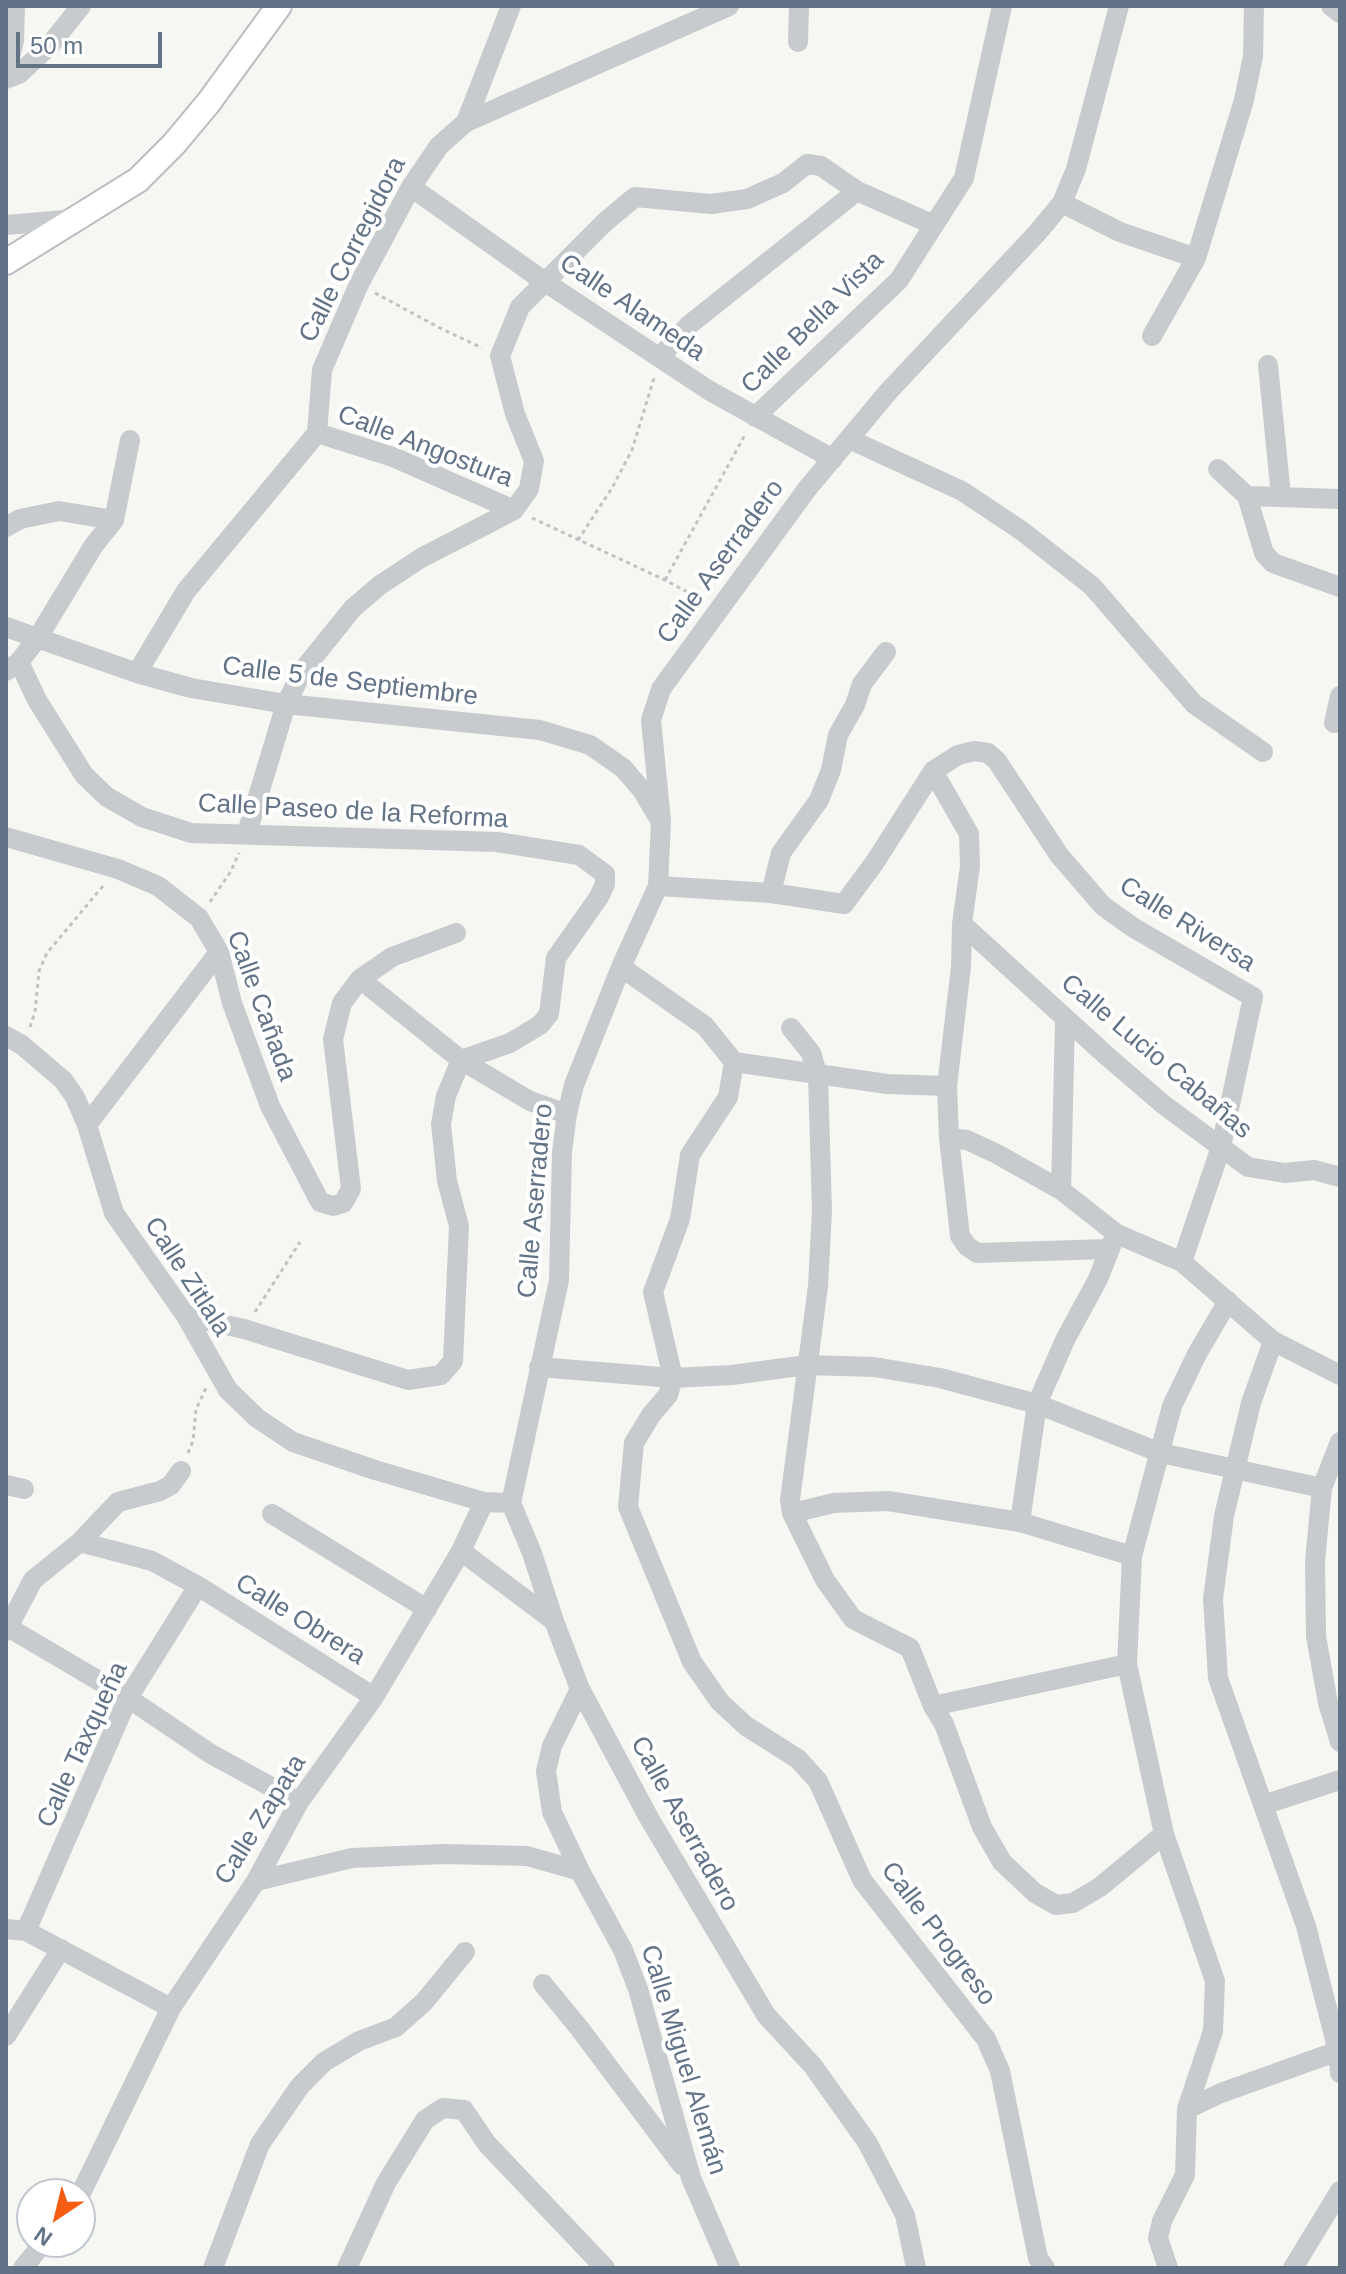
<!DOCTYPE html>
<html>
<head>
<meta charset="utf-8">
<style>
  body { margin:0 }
  #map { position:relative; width:1346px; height:2274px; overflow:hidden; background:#f6f7f2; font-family:Arial,sans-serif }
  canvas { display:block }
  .frame { position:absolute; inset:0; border:8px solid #627387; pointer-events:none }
  .north { position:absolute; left:16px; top:2178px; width:80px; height:80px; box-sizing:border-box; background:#fff; border:2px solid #c0c7cf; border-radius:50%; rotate:215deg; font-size:22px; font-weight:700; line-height:32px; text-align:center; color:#627387 }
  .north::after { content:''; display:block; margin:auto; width:28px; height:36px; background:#f65d13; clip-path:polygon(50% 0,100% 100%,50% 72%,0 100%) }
  .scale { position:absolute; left:16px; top:32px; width:146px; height:36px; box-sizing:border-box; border:4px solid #627387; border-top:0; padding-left:10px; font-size:24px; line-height:28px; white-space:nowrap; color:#627387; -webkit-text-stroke:6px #fff; paint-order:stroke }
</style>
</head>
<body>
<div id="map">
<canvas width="1346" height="2274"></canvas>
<div class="frame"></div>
<div class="north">N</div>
<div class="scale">50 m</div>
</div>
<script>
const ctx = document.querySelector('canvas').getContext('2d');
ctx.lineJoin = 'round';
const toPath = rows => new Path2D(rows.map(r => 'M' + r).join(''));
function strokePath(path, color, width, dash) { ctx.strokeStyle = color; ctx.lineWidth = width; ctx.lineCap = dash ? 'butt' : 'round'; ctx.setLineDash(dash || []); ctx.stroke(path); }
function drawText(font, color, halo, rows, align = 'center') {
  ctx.font = font + ' Arial,sans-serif'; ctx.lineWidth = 8; ctx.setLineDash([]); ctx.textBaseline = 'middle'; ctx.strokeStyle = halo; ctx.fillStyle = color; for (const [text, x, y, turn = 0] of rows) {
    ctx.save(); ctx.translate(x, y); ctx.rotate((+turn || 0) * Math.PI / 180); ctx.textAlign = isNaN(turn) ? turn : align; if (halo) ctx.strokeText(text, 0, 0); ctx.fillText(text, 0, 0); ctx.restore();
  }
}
const path = toPath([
  [375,293,438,327,482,348],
  [532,518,665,580,702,600],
  [578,540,612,488,632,450,654,378],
  [665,580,746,433],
  [210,902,231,871,239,853],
  [30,1027,35,1012,39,971,47,953,103,886],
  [255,1312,300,1242],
  [188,1453,193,1441,196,1409,206,1388]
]);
const minor = toPath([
  [15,6,14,41,8,64,19,74],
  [1331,6,1340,13],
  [798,42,799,6],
  [6,79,19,74,50,45,81,6],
  [466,122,729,6],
  [411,187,545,282,710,391,833,459],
  [1062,203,1120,232,1196,258],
  [6,225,77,219],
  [1152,336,1196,258,1244,100,1253,56,1254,6],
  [660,357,689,325,857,191],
  [1268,365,1281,496],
  [755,417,899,280,934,225],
  [317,433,393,457,514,510],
  [849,439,962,491,1022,531,1092,586,1194,704,1263,752],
  [1218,469,1247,496,1264,553,1273,563,1340,587],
  [1247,496,1340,499],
  [6,527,20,519,59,511,114,520,130,440],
  [6,627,137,673,191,688,286,704,540,730,590,745,623,768,642,790,658,817],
  [19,662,37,700,84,775,107,797,142,817,191,833,497,842,579,855,605,874,605,884,599,897,556,958,549,1014,540,1025,510,1043,461,1060,446,1096,441,1124,447,1181,459,1226,453,1361,441,1375,408,1380,244,1329,186,1316],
  [6,671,19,662,37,639,94,545,114,520],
  [137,673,186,591,317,433,322,370,359,284,411,187,439,146,466,122,511,6],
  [1334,723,1340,696],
  [933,771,969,834,970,866,962,924,961,967,947,1086,949,1138,960,1236,967,1246,977,1253,1109,1249],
  [247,833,286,704,303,670,353,608,380,585,421,558,514,510,529,489,534,461,515,414,500,356,520,307,605,222,635,197,711,204,747,199,783,183,807,164,821,166,857,191,934,225,964,178,1002,6],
  [6,837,118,869,158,886,199,918,219,952,232,1003,270,1106,320,1202,333,1206,343,1203,351,1189,333,1039,342,1003,360,979,392,957,456,933],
  [658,886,771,893,844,904,875,862,933,771,958,755,974,751,988,753,997,761,1059,855,1103,906,1134,928,1253,997,1221,1147,1182,1262],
  [771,893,781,853,819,800,831,770,838,735,855,705,862,684,886,652],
  [962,924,1108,1057,1164,1105,1248,1167,1285,1173,1314,1170,1340,1177],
  [621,967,705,1026,734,1062,728,1097,690,1155,680,1219,653,1292,673,1378,668,1395,651,1415,634,1443,628,1507,692,1662,720,1702,746,1726,798,1759,818,1781,862,1880,986,2039,1000,2071,1038,2258,1045,2268],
  [360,979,461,1060,530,1101,567,1114],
  [791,1028,811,1053,818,1076,822,1211,818,1286,790,1500,792,1513,825,1580,853,1619,910,1648,933,1706,944,1724,982,1827,1002,1862,1035,1893,1056,1905,1073,1903,1100,1887,1164,1834],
  [6,1036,22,1045,63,1080,75,1097,87,1125,114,1213,186,1316,228,1390,257,1418,293,1442,375,1470,484,1502],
  [734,1062,887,1084,947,1086],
  [87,1125,219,952],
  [949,1138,967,1140,997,1154,1061,1190,1117,1234,1182,1262,1273,1341,1340,1375],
  [1061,1190,1065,1020],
  [1273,1341,1251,1403,1224,1516,1213,1599,1218,1678,1306,1926,1338,2051,1340,2073],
  [539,1367,673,1378,732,1375,807,1365,874,1367,940,1378,1037,1404,1161,1453,1322,1488],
  [1340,1442,1322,1488,1315,1561,1316,1636,1328,1703,1340,1742],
  [6,1485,24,1489],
  [792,1513,834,1503,888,1501,1020,1522,1132,1556],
  [272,1514,427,1609],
  [1020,1522,1037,1404,1065,1340,1098,1279,1113,1241],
  [80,1542,152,1561,198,1586,374,1697],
  [461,1551,554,1621],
  [6,1626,128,1698,211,1754,299,1802],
  [6,1631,33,1580,80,1542,118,1502,160,1491,171,1485,181,1471],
  [580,1689,552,1746,546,1771,552,1812,580,1871,623,1950,638,1989,691,2178,730,2268],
  [933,1706,1127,1664],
  [1263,1805,1340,1780],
  [256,1881,352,1858,444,1854,527,1856,580,1871],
  [6,1929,26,1931,171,2008],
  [26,1931,128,1698,198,1586],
  [543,1984,580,2029,682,2165],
  [6,2036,61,1949],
  [1187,2109,1221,2093,1338,2051],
  [80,2195,171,2008,256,1881,299,1802,374,1697,461,1551,484,1502,511,1503],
  [23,2268,44,2242],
  [213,2268,260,2144,300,2086,324,2062,359,2041,396,2027,424,2002,465,1952],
  [347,2268,386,2183,425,2120,443,2108,464,2110,487,2144,605,2268],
  [916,2268,905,2215,867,2142,813,2066,766,2015,649,1818,580,1689,554,1621,532,1553,511,1503,559,1280,562,1152,567,1114,574,1085,621,967,658,886,661,821,651,720,661,689,807,489,888,392,1038,232,1062,203,1076,169,1119,6],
  [1168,2268,1158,2238,1162,2221,1185,2175,1187,2109,1213,2031,1215,1981,1164,1834,1127,1664,1132,1556,1172,1406,1197,1354,1228,1301],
  [1293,2268,1340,2191]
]);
const major = toPath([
  [6,262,138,180,174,144,209,102,279,6]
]);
const streetNames = [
  ["Calle Corregidora",353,250,-63],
  ["Calle Alameda",632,308,34],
  ["Calle Bella Vista",813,323,-45],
  ["Calle Angostura",425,447,21],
  ["Calle Aserradero",721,562,-54],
  ["Calle 5 de Septiembre",350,682,7],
  ["Calle Paseo de la Reforma",353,812,3],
  ["Calle Riversa",1187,925,32],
  ["Calle Cañada",261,1006,70],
  ["Calle Lucio Cabañas",1156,1057,40],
  ["Calle Aserradero",536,1201,-85],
  ["Calle Zitlala",187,1277,57],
  ["Calle Obrera",300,1620,32],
  ["Calle Taxqueña",83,1745,-65],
  ["Calle Zapata",261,1820,-58],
  ["Calle Aserradero",684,1824,61],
  ["Calle Progreso",938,1934,53],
  ["Calle Miguel Alemán",683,2060,73]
];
strokePath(major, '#babdc1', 28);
strokePath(path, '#c0c2c4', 3, [4, 4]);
strokePath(minor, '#c8cbce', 20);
strokePath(major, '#fff', 24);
drawText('26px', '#627387', '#fff', streetNames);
</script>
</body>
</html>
